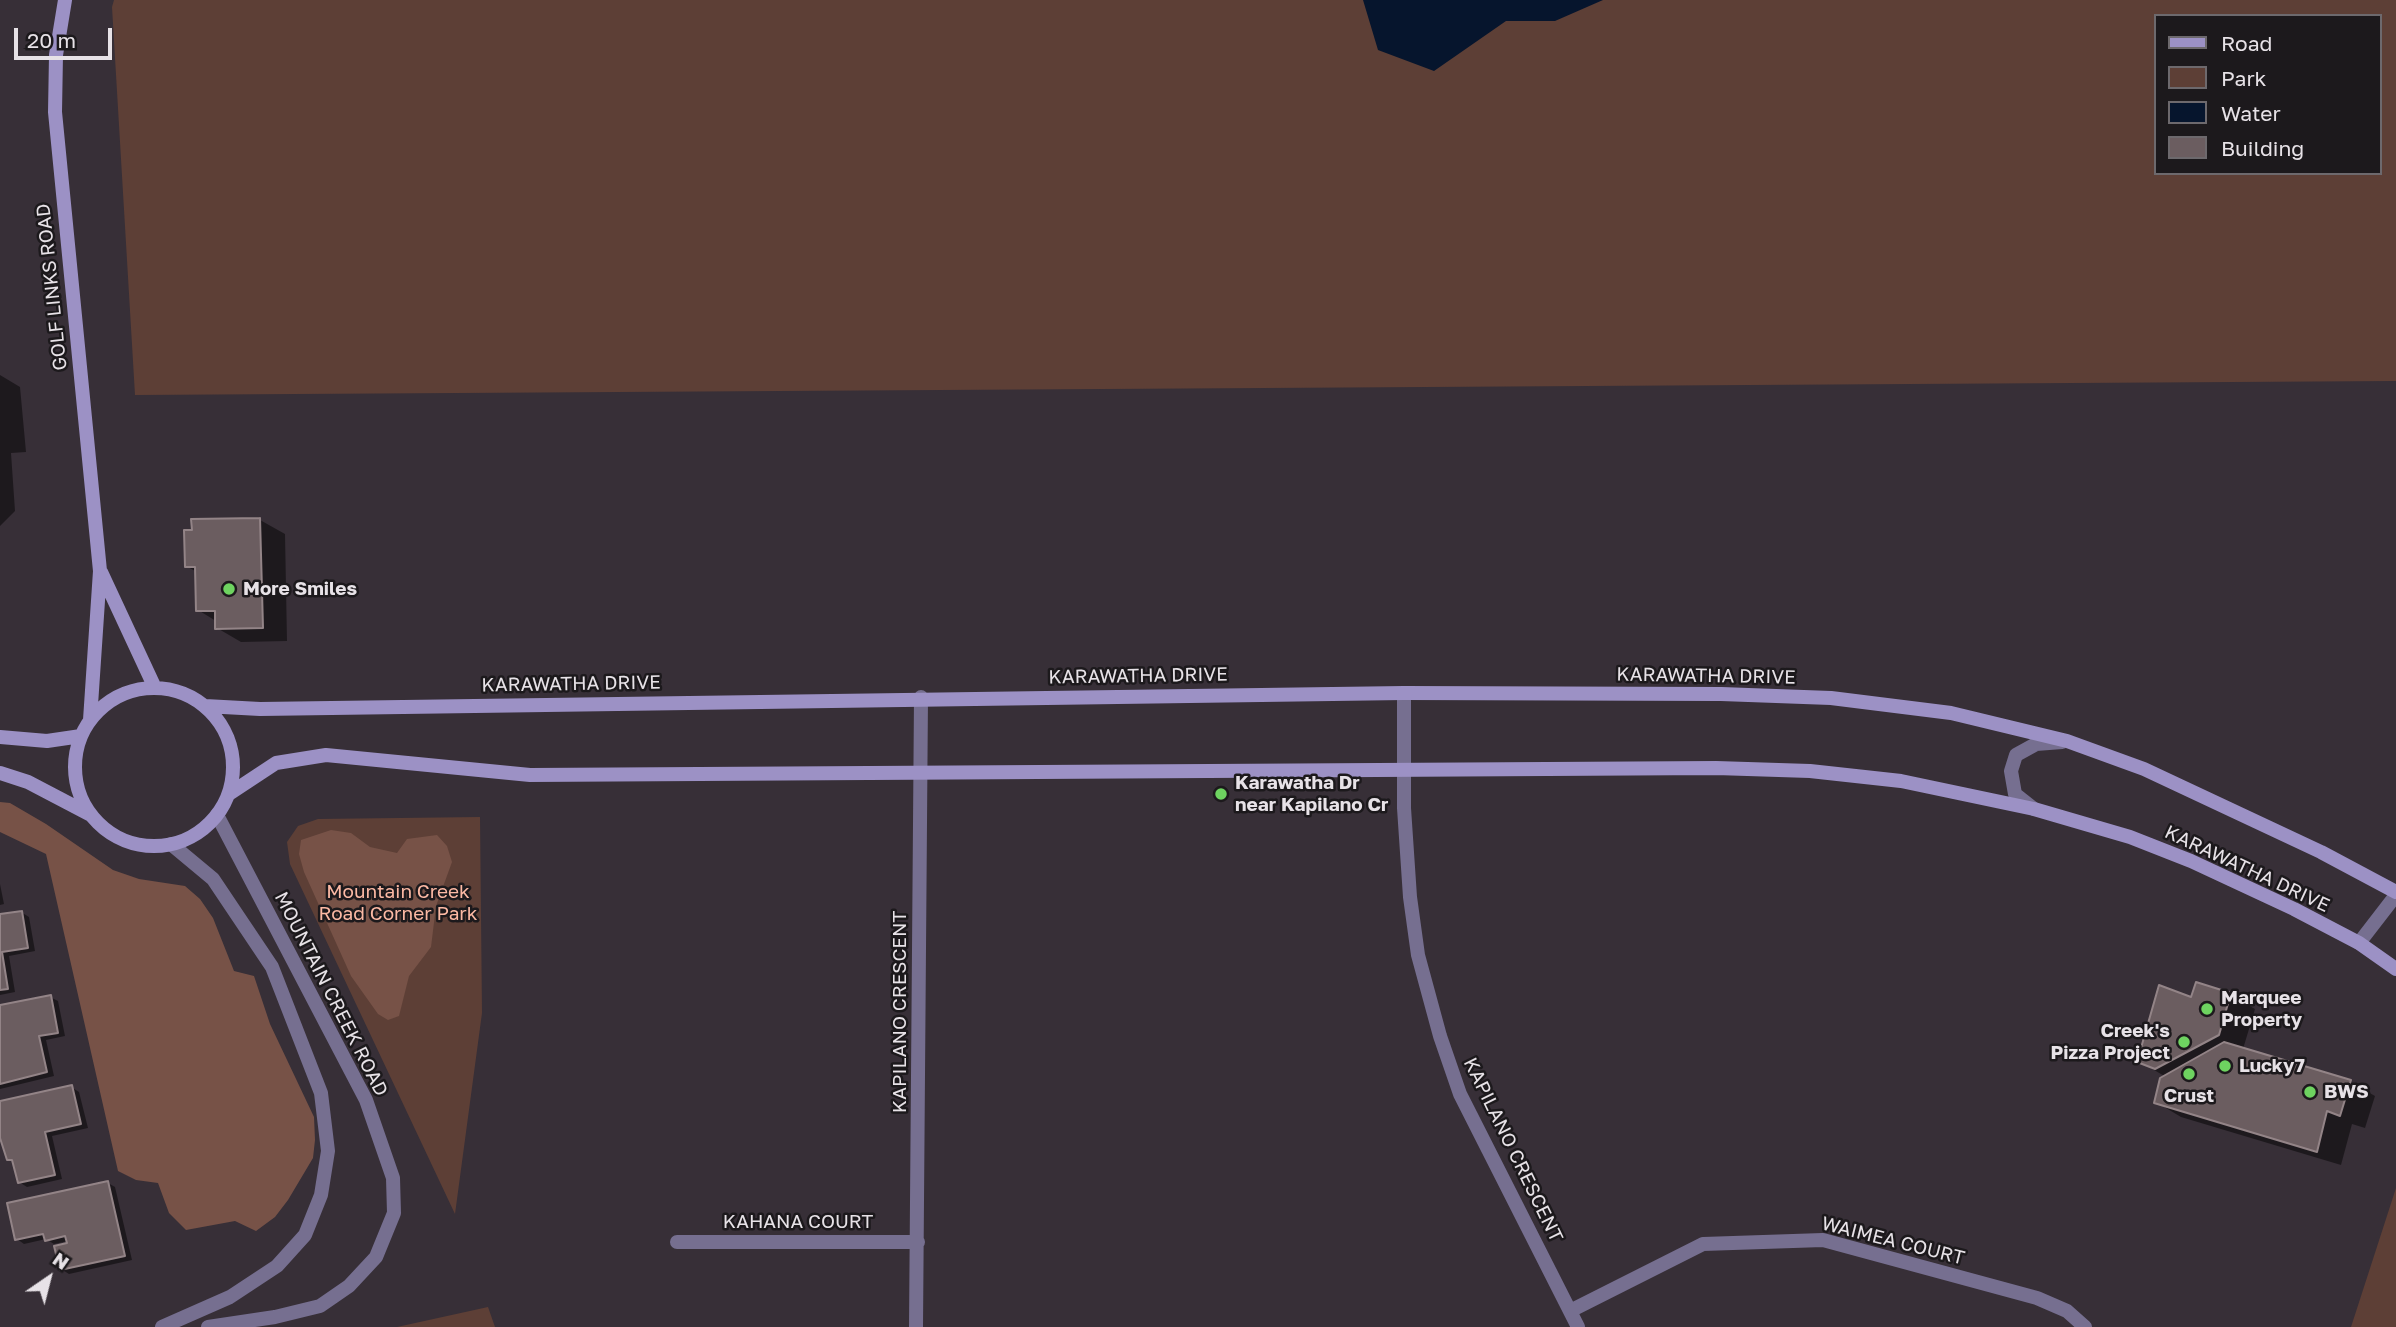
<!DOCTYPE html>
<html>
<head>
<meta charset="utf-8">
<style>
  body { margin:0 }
  #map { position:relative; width:2396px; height:1327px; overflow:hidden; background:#372f37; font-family:"Golos Text",sans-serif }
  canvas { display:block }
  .legend { position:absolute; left:2154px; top:14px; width:228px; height:161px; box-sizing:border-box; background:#1c191c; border:2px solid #6d696d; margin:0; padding:9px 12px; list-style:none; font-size:21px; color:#e7e2e7 }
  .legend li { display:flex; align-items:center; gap:14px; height:35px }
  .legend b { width:35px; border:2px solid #6d696d }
  .north { position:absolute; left:14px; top:1243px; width:70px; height:70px; -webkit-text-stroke:5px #1c191c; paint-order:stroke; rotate:35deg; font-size:19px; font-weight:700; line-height:28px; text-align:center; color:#e7e2e7 }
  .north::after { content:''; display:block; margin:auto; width:24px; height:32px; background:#e7e2e7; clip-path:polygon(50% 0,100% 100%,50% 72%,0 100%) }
  .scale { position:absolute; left:14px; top:28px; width:98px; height:32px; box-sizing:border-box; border:4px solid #e7e2e7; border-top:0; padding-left:9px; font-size:21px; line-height:24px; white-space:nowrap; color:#e7e2e7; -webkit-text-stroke:5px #1c191c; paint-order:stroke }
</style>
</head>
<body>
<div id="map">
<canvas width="2396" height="1327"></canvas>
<ul class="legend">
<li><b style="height:9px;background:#9c91c5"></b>Road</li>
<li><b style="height:19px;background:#5d3f36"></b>Park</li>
<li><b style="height:19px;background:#06152d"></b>Water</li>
<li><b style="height:19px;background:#6b5d60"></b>Building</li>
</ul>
<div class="north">N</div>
<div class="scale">20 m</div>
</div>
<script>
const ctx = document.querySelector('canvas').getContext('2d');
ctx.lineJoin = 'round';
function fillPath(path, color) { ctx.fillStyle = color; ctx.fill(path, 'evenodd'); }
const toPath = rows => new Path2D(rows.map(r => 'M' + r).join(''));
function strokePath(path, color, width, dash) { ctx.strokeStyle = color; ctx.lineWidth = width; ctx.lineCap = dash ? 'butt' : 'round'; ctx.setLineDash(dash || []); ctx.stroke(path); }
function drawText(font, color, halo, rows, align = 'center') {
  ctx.font = font + ' "Golos Text",sans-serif'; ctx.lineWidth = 5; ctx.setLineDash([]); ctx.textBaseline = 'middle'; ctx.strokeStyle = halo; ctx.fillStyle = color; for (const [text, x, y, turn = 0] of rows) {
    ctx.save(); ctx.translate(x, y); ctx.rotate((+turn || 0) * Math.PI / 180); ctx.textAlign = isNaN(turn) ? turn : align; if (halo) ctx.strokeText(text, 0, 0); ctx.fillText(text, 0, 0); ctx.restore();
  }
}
const green = toPath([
  [114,0,2396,0,2396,381,135,395,112,7],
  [2156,16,2380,16,2380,173,2156,173],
  [480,817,482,1013,455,1214,290,864,287,842,298,826,318,819],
  [2396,1188,2396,1327,2351,1327],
  [488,1307,495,1327,397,1327]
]);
const forest = toPath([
  [0,802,10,803,46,824,113,870,139,879,185,886,200,899,213,918,234,971,254,976,270,1024,314,1117,315,1140,313,1158,288,1200,275,1217,256,1231,235,1221,186,1230,169,1213,158,1183,136,1180,118,1171,46,854,0,832],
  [331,830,351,833,370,847,397,853,407,839,437,835,447,846,452,862,436,906,431,947,409,976,399,1016,388,1020,378,1014,351,976,304,872,299,854,301,840]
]);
const water = toPath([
  [1363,0,1603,0,1555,21,1506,21,1434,71,1378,50]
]);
const shadow = toPath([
  [0,375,20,387,26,452,11,453,15,511,0,526],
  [260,520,285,534,287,641,241,642,217,628,216,621,198,610,197,572,186,566],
  [0,884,4,904,0,905],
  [21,912,29,917,35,951,9,956,15,992,0,995,0,916],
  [2197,985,2230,995,2255,1009,2243,1049,2350,1082,2375,1096,2365,1128,2352,1124,2341,1165,2181,1117,2156,1102,2166,1077,2139,1061,2192,999],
  [50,997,58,1001,65,1036,46,1040,54,1076,0,1089,0,1006],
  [71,1087,79,1092,88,1128,52,1136,62,1179,27,1187,19,1182,15,1163,8,1159,4,1142,0,1140,0,1103],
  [108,1183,115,1187,132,1260,69,1274,61,1269,68,1241,54,1244,46,1239,24,1244,17,1239]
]);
const building = toPath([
  [260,518,263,628,215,629,215,611,196,611,195,567,185,567,184,530,192,530,191,519,260,518],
  [22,911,28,948,2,952,8,989,0,990,0,914,22,911],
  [2196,982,2231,993,2219,1035,2155,1069,2137,1062,2159,985,2191,997,2196,982],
  [51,995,58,1033,39,1036,47,1072,0,1084,0,1005,51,995],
  [2224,1042,2351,1080,2340,1116,2327,1111,2317,1152,2154,1103,2160,1078,2224,1042],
  [72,1085,81,1124,45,1132,55,1175,18,1183,12,1160,7,1160,0,1138,0,1101,72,1085],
  [108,1181,125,1256,60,1270,54,1246,67,1243,65,1236,45,1241,43,1234,15,1240,7,1203,108,1181]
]);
const minor = toPath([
  [1404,693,1404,808,1410,897,1418,955,1440,1036,1460,1094,1578,1327],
  [2034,809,2015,794,2011,771,2016,755,2036,744,2062,742],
  [677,1242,918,1242],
  [1570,1311,1703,1244,1823,1240,2037,1298,2067,1311,2085,1327],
  [916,1327,921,697]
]);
const tertiary = toPath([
  [2359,943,2396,895],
  [162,1327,230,1297,277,1266,305,1235,321,1195,328,1151,321,1093,272,967,213,879,171,844],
  [208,1327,275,1317,320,1306,349,1286,376,1257,394,1213,393,1178,366,1100,217,815]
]);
const secondary = toPath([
  [65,0,56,55,55,112,100,571,90,720],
  [101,572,155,688],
  '75 767a79 79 0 1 1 158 0a79 79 0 1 1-158 0Z',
  [205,706,260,709,1404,693,1721,694,1831,698,1951,713,2067,741,2144,769,2321,852,2396,892],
  [0,737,47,741,81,736],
  [0,773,28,782,91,815],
  [229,794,276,763,326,755,530,775,1716,768,1810,771,1901,781,2034,809,2130,837,2191,861,2294,909,2359,943,2396,969]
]);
const markers = [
  [229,589,7,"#6ed360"],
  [1221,794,7,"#6ed360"],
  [2207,1009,7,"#6ed360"],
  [2184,1042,7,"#6ed360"],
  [2225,1066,7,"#6ed360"],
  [2189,1074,7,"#6ed360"],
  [2310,1092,7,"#6ed360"]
];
const streetNames = [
  ["GOLF LINKS ROAD",52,287,-96],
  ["KARAWATHA DRIVE",1138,676,-1],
  ["KARAWATHA DRIVE",1706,676,1],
  ["KARAWATHA DRIVE",571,684,-1],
  ["KARAWATHA DRIVE",2247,869,25],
  ["MOUNTAIN CREEK ROAD",331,994,63],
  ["KAPILANO CRESCENT",900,1012,-90],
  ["KAPILANO CRESCENT",1513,1150,64],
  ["KAHANA COURT",798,1222],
  ["WAIMEA COURT",1893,1241,14]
];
const poiNames = [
  ["More Smiles",243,589],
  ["Karawatha Dr",1235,783],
  ["near Kapilano Cr",1235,805],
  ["Marquee",2221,998],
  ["Property",2221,1020],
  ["Creek's",2170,1031,"right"],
  ["Pizza Project",2170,1053,"right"],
  ["Lucky7",2239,1066],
  ["BWS",2324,1092],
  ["Crust",2189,1096,"center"]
];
const parkNames = [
  ["Mountain Creek",398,892],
  ["Road Corner Park",398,914]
];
fillPath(green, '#5d3f36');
fillPath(forest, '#775247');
fillPath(water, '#06152d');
fillPath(shadow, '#0007');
fillPath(building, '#6b5d60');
strokePath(building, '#938487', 2);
strokePath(minor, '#766f90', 14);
strokePath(tertiary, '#766f90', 14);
strokePath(secondary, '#9c91c5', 14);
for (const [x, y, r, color] of markers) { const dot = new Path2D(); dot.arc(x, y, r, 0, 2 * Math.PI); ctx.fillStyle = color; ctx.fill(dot); strokePath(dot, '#1c191c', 2.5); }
drawText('19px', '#e7e2e7', '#1c191c', streetNames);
drawText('bold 19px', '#e7e2e7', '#1c191c', poiNames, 'left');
drawText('19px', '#fcb9a4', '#1c191c', parkNames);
</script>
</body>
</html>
